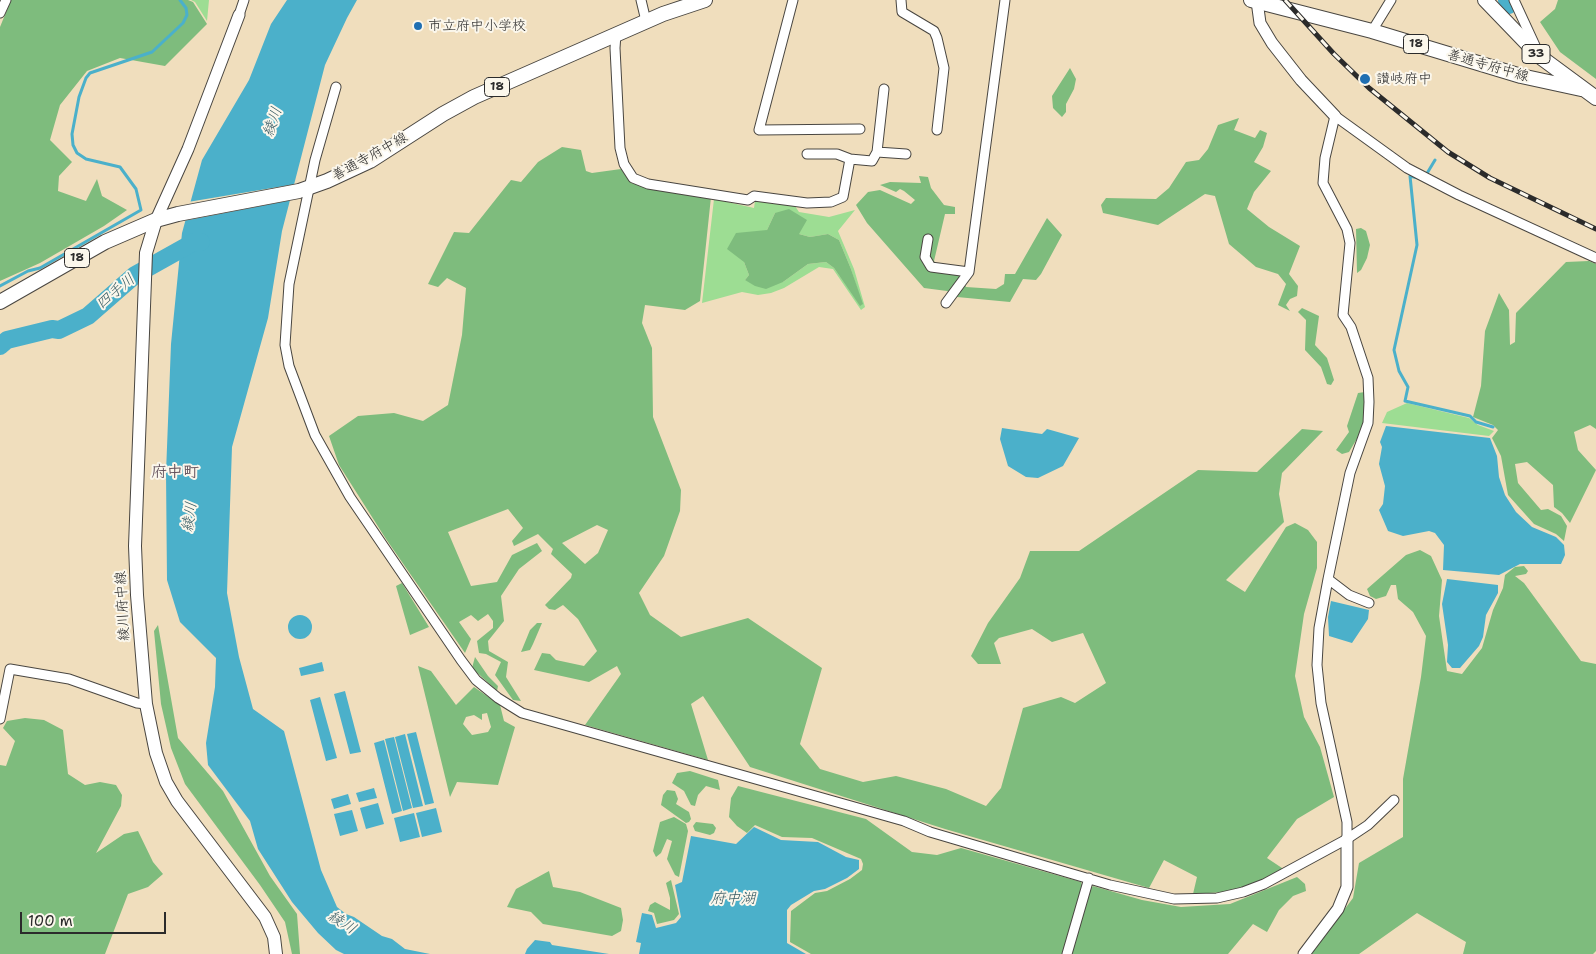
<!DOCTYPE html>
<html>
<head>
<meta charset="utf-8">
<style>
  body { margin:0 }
  #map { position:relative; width:1596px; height:954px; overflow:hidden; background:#f0debd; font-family:"Shantell Sans",sans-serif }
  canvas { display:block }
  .scale { position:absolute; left:20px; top:912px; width:146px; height:22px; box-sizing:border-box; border:2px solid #2b2b2b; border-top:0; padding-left:6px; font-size:15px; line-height:18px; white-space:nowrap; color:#2b2b2b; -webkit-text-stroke:4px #fbf7ec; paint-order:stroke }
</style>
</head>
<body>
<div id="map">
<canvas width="1596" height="954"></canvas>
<div class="scale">100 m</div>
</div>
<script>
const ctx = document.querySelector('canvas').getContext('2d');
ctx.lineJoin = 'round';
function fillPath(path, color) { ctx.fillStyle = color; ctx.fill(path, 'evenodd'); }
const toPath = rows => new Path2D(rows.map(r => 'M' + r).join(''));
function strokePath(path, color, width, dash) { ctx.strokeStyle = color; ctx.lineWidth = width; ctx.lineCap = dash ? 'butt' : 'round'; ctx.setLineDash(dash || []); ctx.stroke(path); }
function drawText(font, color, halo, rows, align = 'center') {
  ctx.font = font + ' "Shantell Sans","Klee One",sans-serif'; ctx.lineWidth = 4; ctx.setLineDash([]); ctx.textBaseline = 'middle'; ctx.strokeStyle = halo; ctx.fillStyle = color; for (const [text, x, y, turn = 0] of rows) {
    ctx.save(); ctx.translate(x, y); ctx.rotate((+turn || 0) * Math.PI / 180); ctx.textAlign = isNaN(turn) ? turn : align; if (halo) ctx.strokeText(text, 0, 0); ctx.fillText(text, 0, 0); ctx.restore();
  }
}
const green = toPath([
  [191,0,209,0,207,21,195,2],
  [714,199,754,208,755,201,795,206,799,212,829,217,855,210,838,231,854,269,865,307,861,310,833,269,819,267,784,288,771,293,758,295,742,292,702,303],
  [775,213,799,234,810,237,828,234,839,240,851,269,862,304,860,305,834,268,826,262,808,264,783,282,745,280,749,275,744,262,767,230],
  [1407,403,1469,418,1478,425,1494,431,1489,436,1382,423,1387,412]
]);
const forest = toPath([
  [11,0,188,0,193,2,207,24,165,66,120,58,87,71,60,105,50,140,72,162,59,176,58,191,86,201,97,179,102,196,127,210,104,226,40,263,0,281,0,27],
  [1558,0,1596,0,1596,79,1560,52,1540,22,1555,9],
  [1070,68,1076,79,1074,89,1066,104,1066,112,1062,117,1053,108,1052,96],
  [1239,118,1234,130,1255,138,1260,130,1267,133,1263,147,1254,162,1271,171,1254,192,1247,209,1269,227,1300,246,1289,274,1298,286,1297,296,1290,299,1286,305,1290,311,1278,305,1286,284,1278,274,1256,267,1229,244,1215,196,1205,194,1158,225,1103,213,1101,205,1106,198,1156,199,1169,188,1186,162,1199,160,1208,149,1218,125],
  [562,147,581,150,586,171,592,173,621,169,631,183,711,197,700,301,685,310,645,305,642,323,652,348,653,417,681,490,680,511,664,556,639,593,650,615,681,637,748,618,822,668,800,744,820,769,863,782,896,776,946,789,986,806,1001,788,1023,708,1061,697,1075,703,1106,683,1083,633,1052,642,1032,629,999,638,994,643,1001,664,978,664,971,656,988,623,1020,578,1030,551,1079,551,1198,470,1257,472,1302,429,1323,431,1282,473,1279,494,1284,522,1226,580,1245,592,1286,527,1295,523,1308,530,1317,542,1317,568,1304,614,1295,676,1304,717,1320,747,1334,797,1297,819,1267,858,1285,870,1253,885,1225,892,1193,894,1197,877,1164,860,1149,888,945,829,750,767,703,696,691,704,708,760,585,725,621,674,617,666,589,682,534,670,542,653,550,654,556,660,584,666,597,651,578,619,563,605,555,610,549,609,545,605,571,578,572,574,551,554,553,549,538,534,514,546,512,541,523,528,508,509,448,532,471,586,497,582,512,555,537,543,542,551,519,569,501,596,504,621,488,641,489,651,508,662,506,677,521,701,513,700,495,675,501,662,486,654,479,653,477,641,493,628,493,621,488,614,478,621,471,615,459,622,471,639,465,653,386,539,339,465,329,436,358,416,394,413,423,421,448,405,462,335,466,288,447,278,438,287,428,284,454,232,469,233,511,180,521,182,538,162],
  [597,525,608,530,598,553,585,564,562,543],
  [919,176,928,177,931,188,944,205,955,207,955,214,945,214,934,261,946,274,961,275,966,287,996,289,1004,284,1005,274,1015,274,1047,218,1062,235,1041,274,1036,280,1023,279,1010,302,957,297,947,291,924,288,867,223,856,205,868,192,880,190,911,204,915,200,904,191,900,189,896,192,880,185,890,182,921,183],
  [789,209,807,220,799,234,810,237,828,234,839,240,851,269,863,304,860,306,834,268,826,262,808,264,783,282,766,289,755,286,745,280,749,275,744,262,727,249,736,233,767,230,775,213],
  [1361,228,1366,231,1370,245,1367,258,1361,270,1357,273,1356,229],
  [1589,261,1596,264,1596,429,1590,425,1574,432,1578,450,1596,470,1570,523,1562,513,1554,507,1553,485,1527,462,1515,464,1518,483,1541,510,1548,509,1561,516,1567,526,1564,541,1556,534,1534,524,1508,495,1501,456,1492,438,1498,430,1493,425,1473,417,1481,386,1485,331,1499,293,1509,310,1510,345,1515,342,1516,313,1566,262],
  [1302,308,1319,316,1315,345,1327,358,1334,380,1331,385,1327,384,1321,367,1305,350,1306,320,1298,312],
  [1365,392,1364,420,1358,437,1349,452,1342,454,1336,450,1349,432,1347,426,1358,393],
  [1420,550,1431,556,1442,580,1439,616,1447,671,1462,674,1482,648,1493,610,1503,588,1505,575,1515,567,1524,566,1528,571,1526,574,1515,576,1524,583,1581,661,1596,664,1596,951,1593,954,1463,954,1466,942,1417,913,1359,954,1311,954,1353,898,1359,863,1403,837,1403,779,1421,677,1426,636,1413,612,1398,599,1396,585,1391,585,1386,596,1376,599,1370,596,1367,589,1406,555],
  [402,583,429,627,410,635,396,586],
  [537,623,542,623,533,644,530,650,521,652,530,630],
  [158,625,178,738,223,791,270,876,297,914,300,954,292,954,285,922,260,885,185,784,171,748,161,704,154,631],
  [475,657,488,676,498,686,497,691,472,668],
  [418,666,431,671,456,705,474,687,500,705,504,721,515,727,498,785,457,782,450,797],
  [487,713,491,727,488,732,472,735,463,724,466,717,474,715,482,720,482,714],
  [25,718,44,720,63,730,68,774,85,785,100,782,116,785,122,795,121,806,96,853,124,834,138,831,153,862,163,874,148,887,128,894,105,954,0,954,0,765,6,766,15,741,3,728,7,721],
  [690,771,718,780,720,790,706,786,698,795,695,806,691,805,684,791,672,783,677,773],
  [738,786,866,819,912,852,937,855,961,848,1081,882,1083,888,1089,891,1093,886,1142,900,1181,907,1230,904,1297,877,1305,884,1306,891,1293,896,1279,910,1267,932,1253,924,1228,954,811,954,790,942,791,911,815,893,827,891,850,879,862,870,863,864,861,859,812,838,782,837,755,825,747,833,737,826,729,817,731,798],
  [667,790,675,791,678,799,676,804,689,812,691,819,689,822,686,823,661,805,663,795],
  [674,817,686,824,688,831,679,877,675,875,667,859,672,841,667,839,661,853,656,857,653,851,660,822],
  [696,822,713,824,716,828,714,833,710,835,695,831,693,826],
  [549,871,553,887,580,892,621,908,623,920,621,931,612,936,543,924,531,912,507,907,516,889],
  [671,880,679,914,674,920,657,924,654,913,648,911,650,905,655,902,670,910,670,898,666,883]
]);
const water = toPath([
  [287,0,357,0,347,18,325,65,282,231,268,318,232,447,227,593,239,657,253,709,284,731,321,870,337,907,346,914,354,917,382,936,392,939,405,949,430,954,344,954,336,950,318,933,292,902,258,849,250,821,208,765,206,743,215,687,216,658,180,622,167,580,166,473,171,344,182,233,202,160,249,80,271,24],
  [1386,426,1490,438,1497,456,1499,477,1505,495,1516,512,1532,527,1556,537,1564,545,1565,555,1561,564,1520,564,1499,575,1443,570,1444,545,1435,533,1429,531,1403,536,1388,531,1379,510,1383,504,1385,486,1379,464,1382,447,1380,442],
  [1002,428,1042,434,1047,429,1079,438,1063,466,1038,478,1026,477,1008,466,1000,439],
  [1447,579,1498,585,1498,593,1486,615,1483,637,1479,646,1460,668,1452,668,1447,662,1448,645,1442,604],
  [1331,601,1369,610,1368,619,1352,643,1329,636,1328,617],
  '288 627a12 12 0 1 1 24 0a12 12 0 1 1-24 0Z',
  [322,662,324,671,301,676,299,668],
  [345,691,361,752,350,754,334,694],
  [320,697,337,758,326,761,310,700],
  [416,732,434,803,425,805,407,734],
  [405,734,423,806,413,808,395,737],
  [394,737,412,808,403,811,385,739],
  [384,740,402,811,392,814,374,743],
  [374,788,377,798,359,802,356,793],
  [348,794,351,804,334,809,331,799],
  [378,803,384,824,366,829,360,808],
  [436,808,442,832,422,837,416,813],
  [352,810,358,831,340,836,334,814],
  [414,813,420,837,400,842,394,818],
  [754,827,781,840,818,842,846,857,859,860,859,869,847,878,825,889,814,891,791,905,787,910,787,943,806,954,639,954,641,943,636,942,642,913,652,915,656,928,676,923,681,917,675,885,682,882,691,836,736,844],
  [535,940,550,942,552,945,609,954,525,954,527,949]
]);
const pier = toPath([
  [296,184,292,200,183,221,188,202]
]);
const stream = toPath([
  [1426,175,1435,160],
  [1418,178,1410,176,1417,245,1394,350,1399,371,1408,387,1405,401,1470,416,1476,422,1493,427],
  [0,286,28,271,40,268,141,210,136,189,120,167,86,159,77,153,73,145,72,134,79,97,86,78,90,73,152,52,183,23,187,15,186,8,180,0]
]);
const river = toPath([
  [1507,0,1509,5],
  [0,346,7,340,52,329,59,330,88,316,135,275,194,242,201,242]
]);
const minor = toPath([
  [641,0,646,21],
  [793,0,759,130,860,129],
  [901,0,902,12,934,31,937,38,944,68,937,130],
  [1514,0,1538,52],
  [0,13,6,0],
  [239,15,244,0],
  [1372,31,1391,0],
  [616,34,615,48,620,148,624,164,633,178,648,184,748,200,754,196,807,203,831,202,843,197,850,159,872,161,877,152,884,89],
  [336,87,315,160,289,284,285,345,289,366,315,435,350,497,461,660,476,680,498,698,522,713,904,821,930,832,1110,885,1174,899,1217,898,1243,892,1264,884,1347,839,1368,825,1394,800],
  [877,152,906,154],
  [807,154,837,154,850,159],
  [928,239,925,257,931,267,969,272],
  [946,303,969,272,1005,0],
  [1328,579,1349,595,1369,603],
  [0,719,10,669,69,679,137,703,146,704],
  [1347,839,1347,822,1321,703,1317,665,1319,628,1328,579,1350,473,1368,423,1369,402,1368,378,1351,327,1343,315,1350,243,1347,229,1323,183,1325,158,1335,116,1407,168,1459,195,1596,258],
  [1067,954,1089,878]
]);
const tertiary = toPath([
  [1257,1,1260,23,1272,43,1301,80,1335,116],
  [156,220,188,149,239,15],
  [1304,954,1338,909,1347,887,1347,839]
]);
const secondary = toPath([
  [156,220,146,253,135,546,137,595,146,704,156,753,166,782,177,801,265,917,274,937,276,954]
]);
const primary = toPath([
  [1251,0,1372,31,1521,76,1581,89],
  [1485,0,1539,56,1596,98],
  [0,302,105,242,156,220,178,214,299,191,327,181,370,161,443,114,474,97,663,14,705,0]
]);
const rail = toPath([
  [1285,0,1334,54,1369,88,1448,152,1490,178,1596,229]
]);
const markers = [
  [418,26,5,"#1f6fb2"],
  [1365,79,6,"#1f6fb2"]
];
const shields = [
  [1416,44,25],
  [1536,54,28],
  [497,87,25],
  [77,258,25]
];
const shieldNames = [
  ["18",1416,44],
  ["33",1536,54],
  ["18",497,87],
  ["18",77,258]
];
const poiNames = [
  ["市立府中小学校",428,26],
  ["讃岐府中",1376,79]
];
const streetNames = [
  ["善通寺府中線",1488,66,16],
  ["善通寺府中線",370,157,-29],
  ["綾川府中線",123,606,-93]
];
const waterNames = [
  ["綾川",273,122,-71],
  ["四手川",116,292,-40],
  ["綾川",190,517,-81],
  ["府中湖",733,899],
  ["綾川",342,923,33]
];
const quarterNames = [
  ["府中町",175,473]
];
fillPath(green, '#9ddd93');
fillPath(forest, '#7ebc7d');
fillPath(water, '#4bb0ca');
fillPath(pier, '#f0debd');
strokePath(stream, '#4bb0ca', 3);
strokePath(river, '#4bb0ca', 18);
strokePath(minor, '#494641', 11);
strokePath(tertiary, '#494641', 13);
strokePath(secondary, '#494641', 14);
strokePath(primary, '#494641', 16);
strokePath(minor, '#fff', 9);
strokePath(tertiary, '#fff', 11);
strokePath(secondary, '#fff', 12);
strokePath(primary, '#fff', 14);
strokePath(rail, '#2b2b2b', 5);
strokePath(rail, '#fbf7ec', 3, [9]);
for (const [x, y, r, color] of markers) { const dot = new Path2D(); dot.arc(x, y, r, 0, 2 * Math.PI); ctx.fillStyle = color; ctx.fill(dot); strokePath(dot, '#fbf7ec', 2); }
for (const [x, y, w] of shields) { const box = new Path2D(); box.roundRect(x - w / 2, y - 9.5, w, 19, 4); ctx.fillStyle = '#fbf7ec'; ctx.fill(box); strokePath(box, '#2b2b2b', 1); }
drawText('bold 12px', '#2b2b2b', null, shieldNames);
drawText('14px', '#2b2b2b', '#fbf7ec', poiNames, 'left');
drawText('14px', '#2b2b2b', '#fbf7ec', streetNames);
drawText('italic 15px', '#365a63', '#fbf7ec', waterNames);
drawText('bold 16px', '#64525d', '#fbf7ec', quarterNames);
</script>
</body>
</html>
